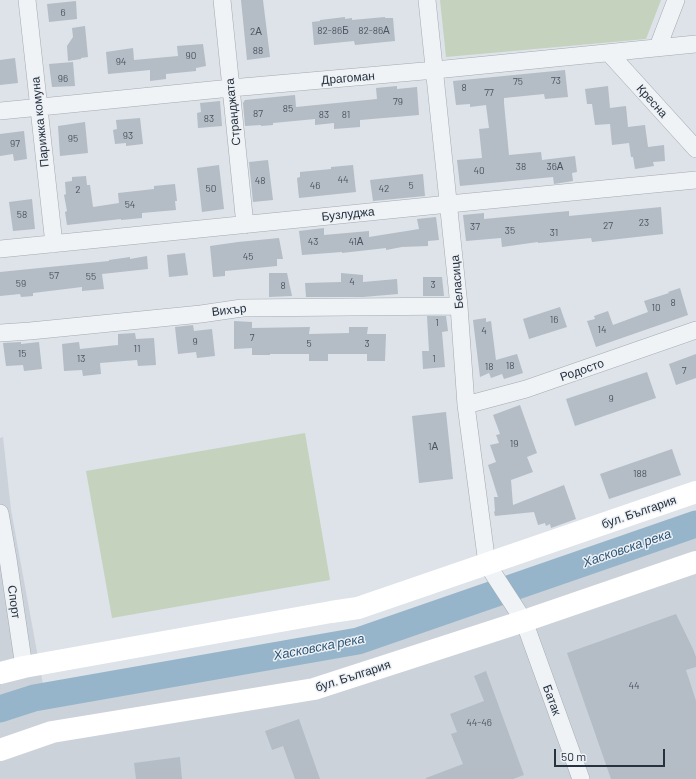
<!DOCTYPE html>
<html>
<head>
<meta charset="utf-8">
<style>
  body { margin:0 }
  #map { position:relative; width:696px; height:779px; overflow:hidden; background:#dde3e8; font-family:Barlow,sans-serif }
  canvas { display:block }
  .scale { position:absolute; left:554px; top:749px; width:111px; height:18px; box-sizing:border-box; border:2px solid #26323f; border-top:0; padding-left:5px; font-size:12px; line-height:14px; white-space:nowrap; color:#26323f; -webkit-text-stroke:3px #edf1f5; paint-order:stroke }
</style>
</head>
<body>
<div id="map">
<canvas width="696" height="779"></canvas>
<div class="scale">50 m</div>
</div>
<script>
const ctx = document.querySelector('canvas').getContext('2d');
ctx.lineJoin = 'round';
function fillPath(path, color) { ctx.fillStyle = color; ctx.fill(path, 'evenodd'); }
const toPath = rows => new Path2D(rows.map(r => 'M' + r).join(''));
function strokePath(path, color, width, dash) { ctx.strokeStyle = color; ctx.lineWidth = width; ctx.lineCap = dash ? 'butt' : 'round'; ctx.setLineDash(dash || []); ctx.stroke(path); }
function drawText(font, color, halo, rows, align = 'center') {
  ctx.font = font + ' Barlow,sans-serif'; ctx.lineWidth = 3; ctx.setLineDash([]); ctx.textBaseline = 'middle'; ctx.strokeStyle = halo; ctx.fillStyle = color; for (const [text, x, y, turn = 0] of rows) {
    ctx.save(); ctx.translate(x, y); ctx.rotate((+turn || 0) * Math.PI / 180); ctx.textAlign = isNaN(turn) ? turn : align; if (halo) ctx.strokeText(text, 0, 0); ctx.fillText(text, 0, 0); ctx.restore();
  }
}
const built = toPath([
  [3,437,11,510,44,690,434,614,465,604,519,581,696,530,696,779,0,779,0,438]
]);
const green = toPath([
  [440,0,661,0,646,39,446,57],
  [305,433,330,580,112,618,86,471]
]);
const river = toPath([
  [0,709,34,698,358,641,696,524]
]);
const building = toPath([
  [241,0,263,0,270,57,247,60],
  [76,1,77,19,49,22,47,4],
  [345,17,345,19,352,18,352,20,385,17,385,18,393,18,395,41,355,45,354,41,314,45,312,22,320,21,320,20],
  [85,26,88,57,81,58,81,59,68,61,67,46,73,37,72,28],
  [203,44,206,66,196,68,196,71,166,74,166,79,150,81,150,70,108,74,106,52,133,48,134,60,178,56,177,46],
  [15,58,18,83,0,85,0,60],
  [73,62,75,86,52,87,49,64],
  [565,70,568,97,545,99,544,94,504,98,504,103,509,155,541,152,542,160,575,156,577,172,572,173,573,181,554,184,553,177,460,186,457,160,482,158,479,129,489,128,486,105,470,107,470,104,456,105,453,81],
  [397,86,397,89,417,87,419,115,360,120,360,127,334,129,334,123,315,125,315,119,273,123,273,125,261,126,261,125,245,126,243,103,245,100,295,95,296,107,377,99,376,88],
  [608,86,610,108,626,106,628,127,645,125,648,147,664,145,665,161,653,162,654,166,635,169,633,157,631,157,629,143,612,145,610,124,595,125,592,104,587,104,585,89],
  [220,101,222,126,198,128,197,113,201,112,200,103],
  [140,118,143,144,126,146,126,143,115,144,113,130,117,129,116,120],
  [85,122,88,153,60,156,58,126],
  [24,131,27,159,14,161,13,154,0,156,0,134],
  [268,160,273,200,253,202,249,162],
  [219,165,224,209,202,212,197,168],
  [353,165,356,192,299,198,297,178,300,177,300,172,331,169,331,167],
  [423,174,425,196,373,201,370,180],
  [86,176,87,185,90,185,93,207,119,203,118,193,154,189,154,186,175,184,177,201,175,201,176,210,142,213,142,218,121,220,121,219,67,225,65,212,67,211,64,195,66,194,65,182,72,181,72,177],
  [32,199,35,229,13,231,9,202],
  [661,207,663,234,592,242,591,238,538,243,538,242,502,247,501,238,466,241,463,215,484,213,484,219,569,211,569,216],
  [436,217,439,240,428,241,428,246,402,247,386,250,386,248,342,253,342,252,302,255,299,231,324,228,324,235,369,231,369,237,419,229,417,219],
  [279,238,283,259,277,259,277,266,225,271,225,276,213,277,210,246,238,242],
  [185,253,188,275,169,277,167,255],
  [147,256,148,269,102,274,104,289,82,291,82,287,33,293,33,296,21,297,20,294,0,296,0,272,109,261,109,260,130,257,130,259],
  [269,273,287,273,292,296,269,297],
  [341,273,363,275,363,282,397,279,398,294,363,297,306,297,305,283,341,282],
  [423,277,442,277,444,296,423,296],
  [680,288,688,315,596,347,587,321,595,319,594,316,608,311,613,325,648,312,644,301,669,293,668,292],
  [560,307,567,327,529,339,523,319],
  [427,316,446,316,448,331,442,332,445,367,423,369,422,351,429,351],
  [486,318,486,322,491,321,496,360,517,354,523,373,504,379,502,374,491,378,489,373,480,377,473,320],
  [234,321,252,322,252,328,310,327,309,334,349,333,349,327,368,327,367,334,386,334,385,361,367,361,367,354,328,354,328,361,309,361,309,354,270,354,270,355,252,355,252,348,234,349],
  [193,325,194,331,212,329,215,356,197,358,196,352,178,354,175,327],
  [135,333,136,339,154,338,156,365,138,366,137,360,100,363,101,374,83,376,82,370,64,371,62,344,79,342,80,349,118,345,118,334],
  [21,342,21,344,39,342,42,369,24,371,23,365,6,366,3,343],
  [696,354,696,378,676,385,669,364],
  [647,372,656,398,575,426,566,399],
  [520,405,537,453,527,457,533,472,511,480,513,505,564,485,576,519,551,528,550,524,546,526,545,523,538,525,534,512,495,516,494,512,495,511,494,497,498,497,488,465,496,462,490,445,499,443,496,435,500,434,493,415],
  [446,412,453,479,419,483,412,416],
  [672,449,681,475,609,499,600,474],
  [676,614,693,649,696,657,696,667,686,670,696,701,696,779,611,779,567,653],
  [486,671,524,775,513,779,426,779,426,778,463,764,451,734,457,732,450,714,484,701,474,676],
  [299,719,320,779,295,779,283,746,272,750,265,731],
  [180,757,182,779,136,779,134,763]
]);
const street = toPath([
  [27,0,54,244],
  [222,0,245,225],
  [427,0,459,306,466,405,487,564,524,621,581,779],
  [658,47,676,0],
  [609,53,696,149],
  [0,111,231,88,435,70,696,44],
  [0,249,449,204,696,180],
  [0,333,30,331,201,314,242,308,459,306],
  [466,405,526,389,696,330],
  [0,513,8,559,24,667]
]);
const secondary = toPath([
  [0,673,24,667,331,612,358,608,696,492],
  [0,750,52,732,314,689,524,621,696,562]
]);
const numberNames = [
  ["6",63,13],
  ["82-86Б",333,31],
  ["82-86А",374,31],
  ["2А",256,32],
  ["88",258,51],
  ["90",191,56],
  ["94",121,62],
  ["96",63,79],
  ["73",556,81],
  ["75",518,82],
  ["8",464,88],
  ["77",489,93],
  ["79",398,102],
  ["85",288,109],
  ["87",258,114],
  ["83",324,115],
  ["81",346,115],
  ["83",209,119],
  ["93",128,136],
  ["95",73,139],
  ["97",15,144],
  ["38",521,167],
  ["36А",555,167],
  ["40",479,171],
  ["44",343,180],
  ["48",260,181],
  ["46",315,186],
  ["5",411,186],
  ["50",211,189],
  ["42",384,189],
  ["2",78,190],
  ["54",130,205],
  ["58",22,215],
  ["23",644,223],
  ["27",608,226],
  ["37",475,227],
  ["35",510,231],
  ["31",554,233],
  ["43",313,242],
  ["41А",356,242],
  ["45",248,257],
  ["57",54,276],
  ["55",91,277],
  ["4",352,282],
  ["59",21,284],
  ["3",433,285],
  ["8",283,286],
  ["8",673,303],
  ["10",656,308],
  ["16",554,320],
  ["1",437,323],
  ["14",602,330],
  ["4",484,331],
  ["7",252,338],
  ["9",195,342],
  ["5",309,344],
  ["3",367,344],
  ["11",137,349],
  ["15",22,354],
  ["13",81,359],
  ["1",434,359],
  ["18",510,366],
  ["18",489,367],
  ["7",684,371],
  ["9",611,399],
  ["19",514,444],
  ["1А",433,447],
  ["188",640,474],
  ["44",634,686],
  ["44-46",479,723]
];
const streetNames = [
  ["Драгоман",348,78,-5],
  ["Кресна",652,101,48],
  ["Странджата",233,112,-96],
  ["Парижка комуна",40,122,-96],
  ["Бузлуджа",348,214,-6],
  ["Беласица",457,282,-95],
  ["Вихър",229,310,-7],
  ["Родосто",582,370,-19],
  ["бул. България",639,512,-19],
  ["Спорт",14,602,82],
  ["бул. България",353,676,-18],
  ["Батак",552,700,70]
];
const waterNames = [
  ["Хасковска река",627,548,-19],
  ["Хасковска река",319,647,-11]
];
fillPath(built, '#cbd2da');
fillPath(green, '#c5d2be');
strokePath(river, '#96b5ca', 27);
fillPath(building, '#b4bcc5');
strokePath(street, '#a2aab2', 18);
strokePath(street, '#f0f3f6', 17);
strokePath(secondary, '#fff', 22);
drawText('10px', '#4a5460', null, numberNames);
drawText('12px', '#26323f', '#edf1f5', streetNames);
drawText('italic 13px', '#2e5675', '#edf1f5', waterNames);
</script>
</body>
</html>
